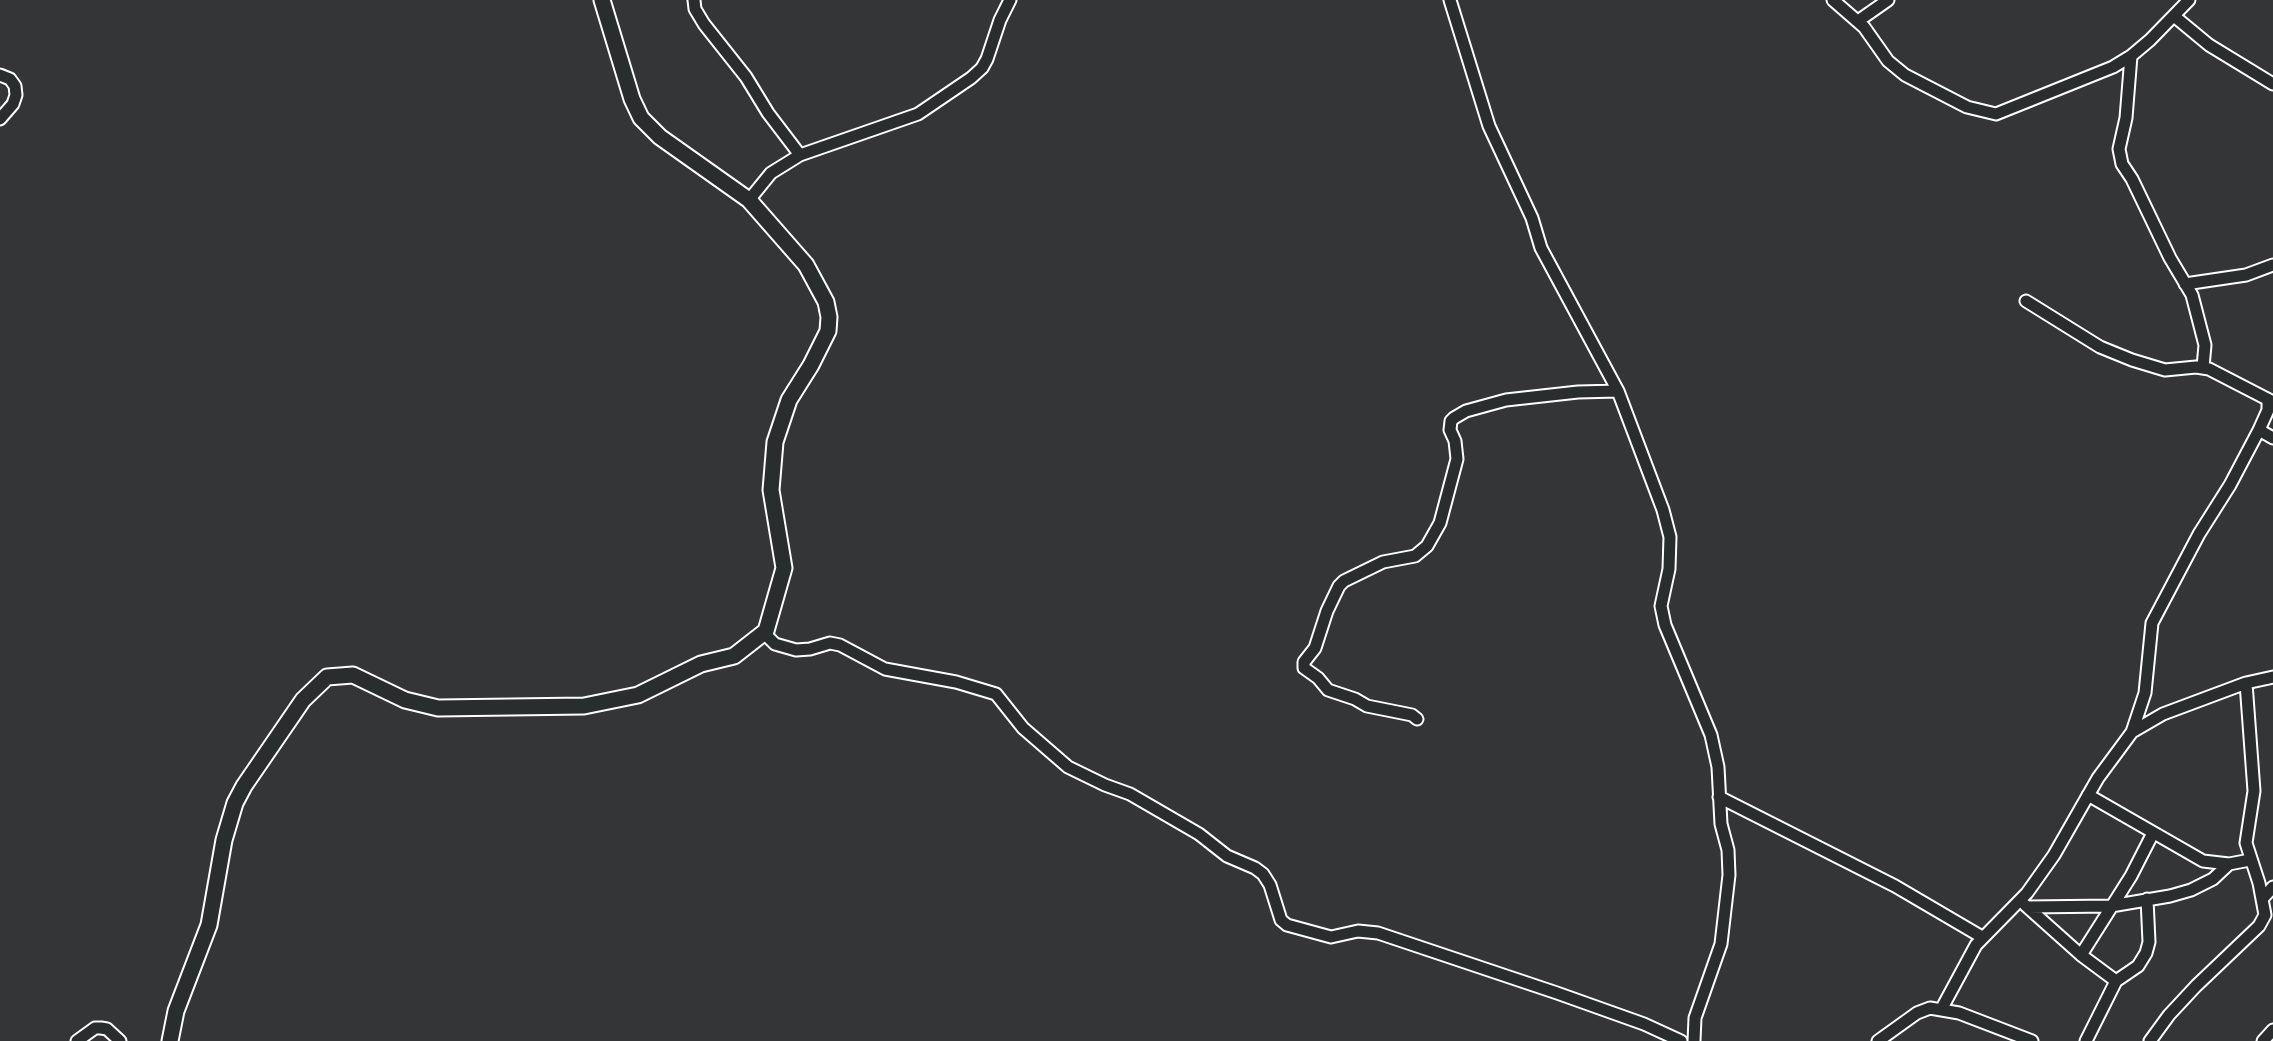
<!DOCTYPE html>
<html>
<head>
<meta charset="utf-8">
<style>
  body { margin:0 }
  canvas { display:block; background:#333536 }
</style>
</head>
<body>
<canvas width="2273" height="1041"></canvas>
<script>
const ctx = document.querySelector('canvas').getContext('2d');
ctx.lineJoin = 'round';
const toPath = rows => new Path2D(rows.map(r => 'M' + r).join(''));
function strokePath(path, color, width, dash) { ctx.strokeStyle = color; ctx.lineWidth = width; ctx.lineCap = dash ? 'butt' : 'round'; ctx.setLineDash(dash || []); ctx.stroke(path); }
const minor = toPath([
  [694,0,695,9,704,24,746,77,768,113,800,155],
  [1450,0,1489,126,1532,218,1541,248,1618,391,1663,510,1670,537,1669,569,1661,606,1665,625,1711,735,1718,767,1721,824,1728,850,1729,875,1721,944,1695,1018,1694,1041],
  [1833,0,1864,27,1888,61,1905,75,1967,107,1996,114,2113,67,2131,56,2150,40,2189,0],
  [2174,16,2209,45,2273,84],
  [1858,21,1888,0],
  [2131,56,2126,118,2119,149,2122,164,2132,179,2170,258,2192,295,2205,345,2203,367],
  [0,75,10,79,15,86,16,95,13,104,0,119],
  [749,200,771,173,800,155,918,114,971,78,982,68,987,59,1000,20,1010,0],
  [2185,284,2246,275,2273,265],
  [2026,301,2100,347,2132,360,2165,370,2196,367,2209,369,2273,402],
  [2259,430,2273,438],
  [766,631,767,636,775,644,796,650,810,649,830,643,840,645,885,669,956,682,996,694,1023,728,1068,767,1105,785,1130,794,1199,834,1227,856,1255,868,1263,874,1270,885,1281,920,1287,925,1331,937,1358,931,1378,933,1557,993,1644,1024,1681,1041],
  [1417,719,1412,715,1367,706,1355,699,1328,690,1318,678,1304,668,1304,662,1315,648,1327,611,1339,586,1344,581,1383,562,1415,556,1427,546,1440,523,1457,459,1455,441,1450,430,1451,421,1454,418,1466,411,1506,400,1578,392,1618,391],
  [2132,732,2145,693,2152,623,2199,534,2230,485,2259,430,2268,410,2268,400],
  [2088,795,2203,861,2229,864,2250,860],
  [1719,797,1895,886,1982,937],
  [2262,899,2273,887],
  [2025,905,2081,955,2116,981],
  [2028,907,2111,906,2170,896,2191,890,2213,879,2229,864],
  [2081,955,2131,876,2153,833],
  [1942,1008,1976,945,2027,893,2054,855,2098,778,2132,732,2163,714,2246,683,2273,677],
  [77,1041,95,1028,101,1028,107,1029,120,1041],
  [1878,1041,1917,1013,1930,1008,1959,1013,2032,1041],
  [2086,1041,2116,981,2138,966,2146,953,2149,942,2147,899],
  [2150,1041,2169,1015,2196,986,2259,926,2265,915,2259,883,2246,843,2254,791,2246,683],
  [2263,1041,2273,1030]
]);
const tertiary = toPath([
  [170,1041,176,1011,209,925,224,840,235,803,244,786,303,700,327,677,353,675,405,700,438,708,584,706,638,695,701,664,734,656,766,631,784,568,771,490,775,442,789,400,811,365,828,331,829,317,826,302,806,265,749,200,660,137,641,118,632,99,602,0]
]);
strokePath(minor, '#fff', 15);
strokePath(tertiary, '#fff', 19);
strokePath(minor, '#2a2d2e', 11);
strokePath(tertiary, '#2a2d2e', 15);
</script>
</body>
</html>
